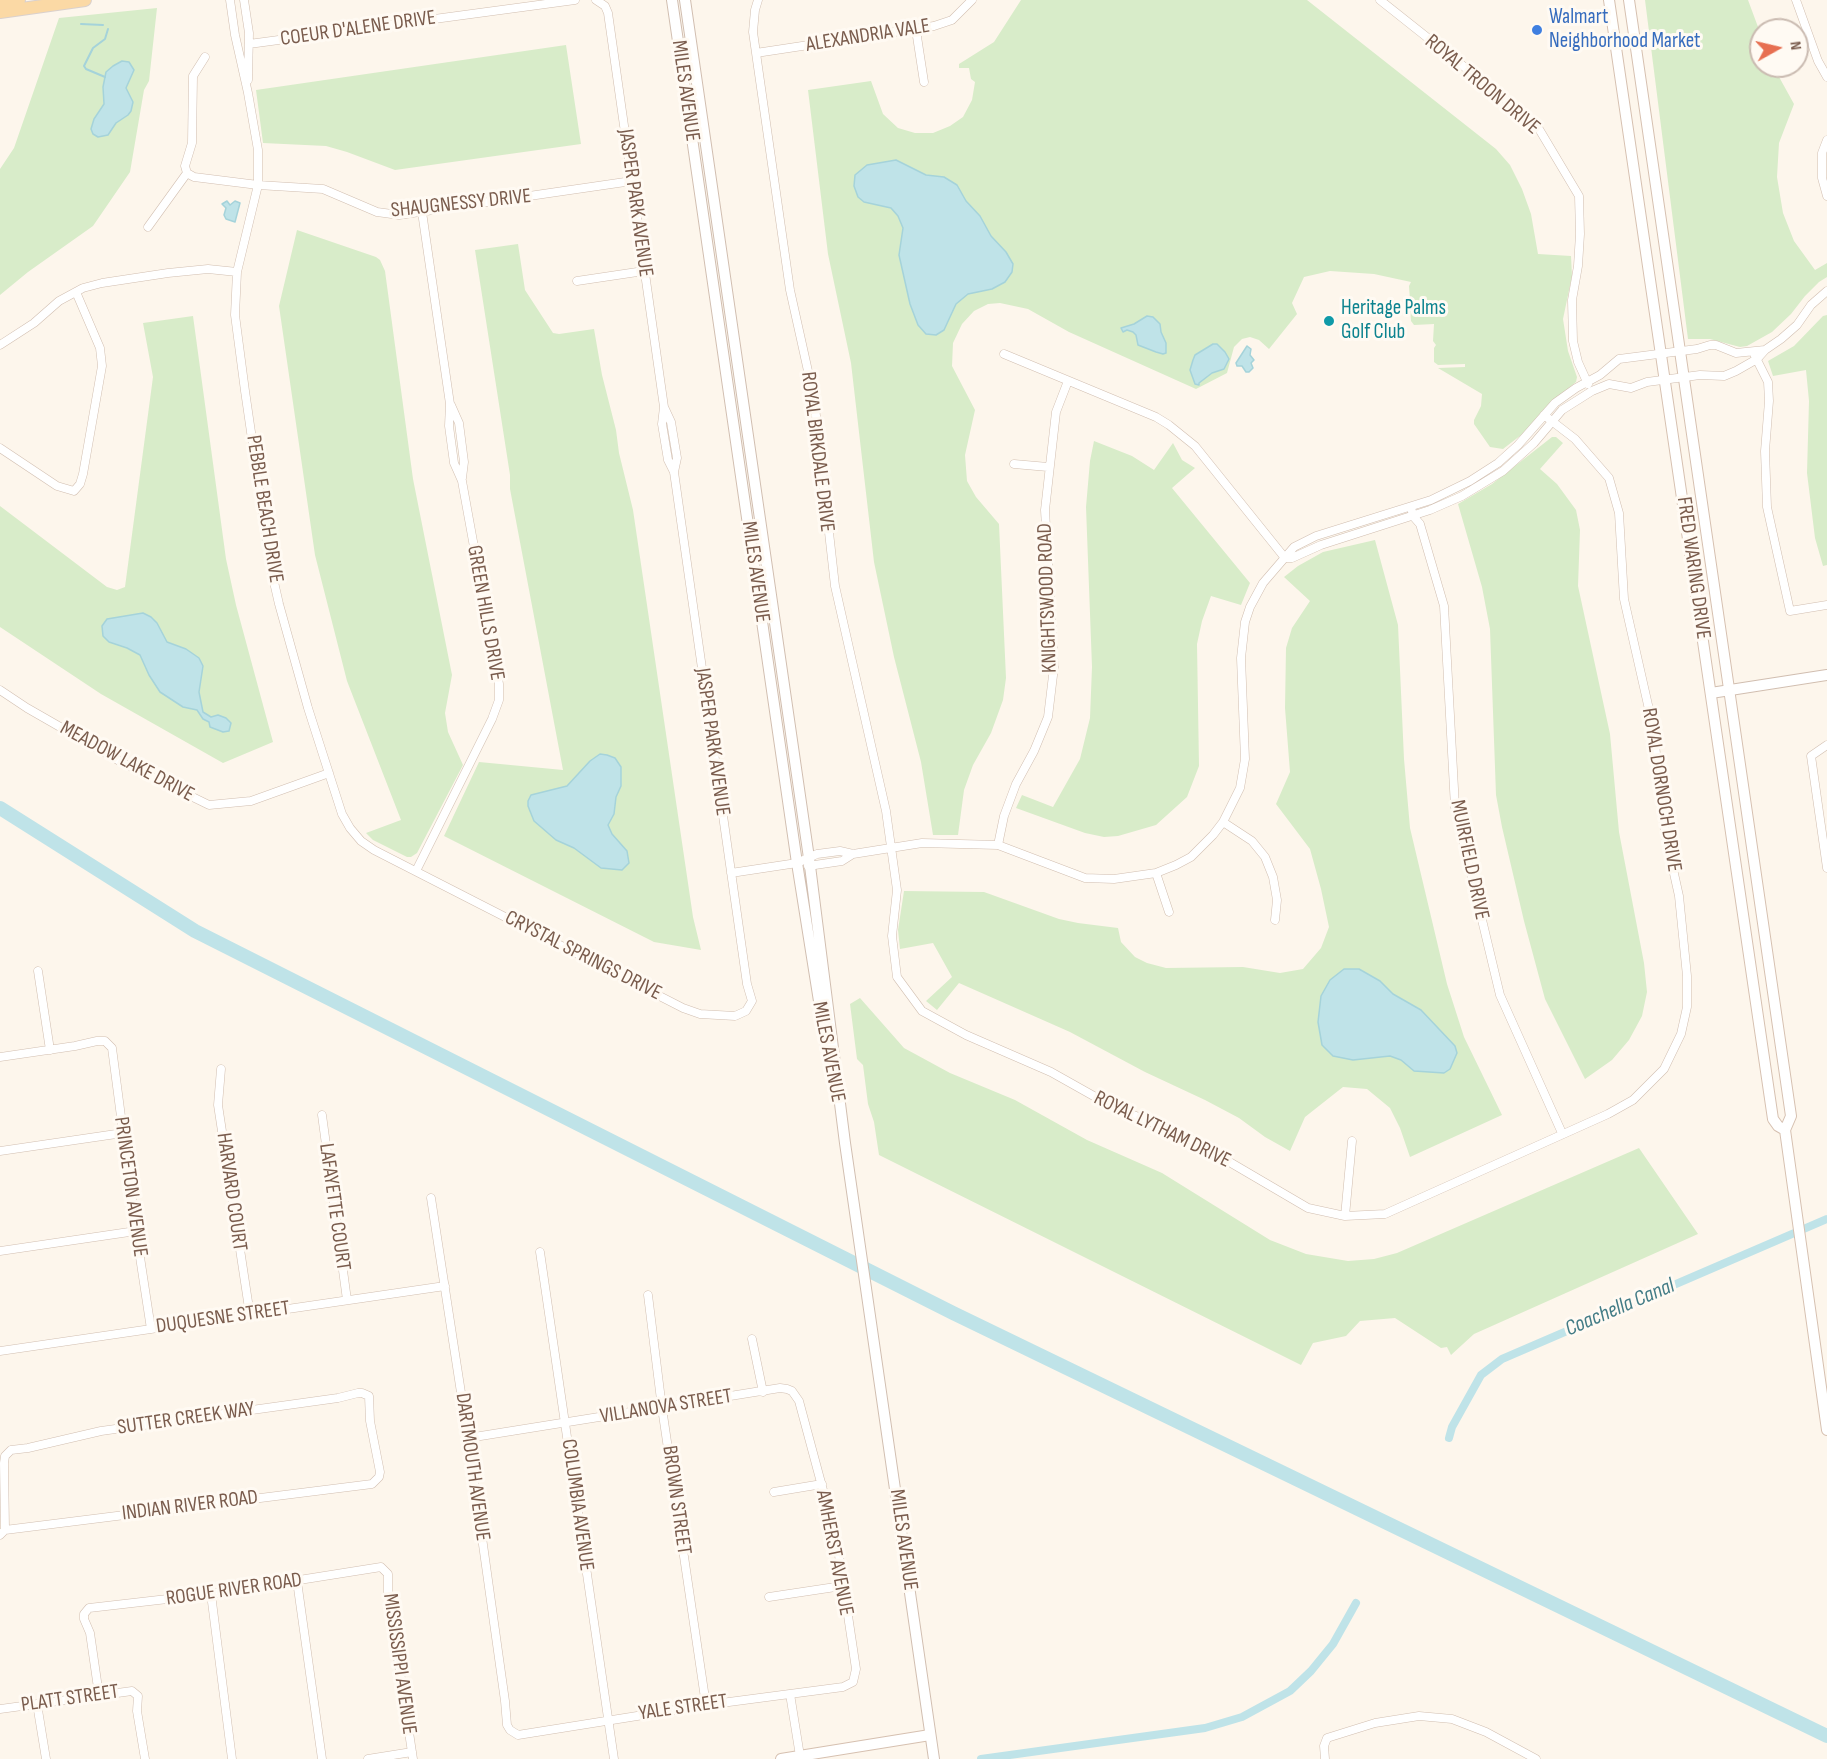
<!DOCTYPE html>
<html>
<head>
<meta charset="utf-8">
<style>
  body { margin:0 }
  #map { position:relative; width:1827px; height:1759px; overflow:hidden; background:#fdf6ec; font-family:"Sofia Sans Condensed",sans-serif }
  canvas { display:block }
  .north { position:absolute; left:1749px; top:18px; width:60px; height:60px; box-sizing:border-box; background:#fffaf3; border:2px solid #cabbb1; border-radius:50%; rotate:82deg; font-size:16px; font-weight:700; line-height:24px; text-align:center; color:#7a5c4d }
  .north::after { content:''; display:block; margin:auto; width:21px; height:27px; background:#e76f51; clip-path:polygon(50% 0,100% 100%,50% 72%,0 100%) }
</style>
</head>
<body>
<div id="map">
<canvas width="1827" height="1759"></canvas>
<div class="north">N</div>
</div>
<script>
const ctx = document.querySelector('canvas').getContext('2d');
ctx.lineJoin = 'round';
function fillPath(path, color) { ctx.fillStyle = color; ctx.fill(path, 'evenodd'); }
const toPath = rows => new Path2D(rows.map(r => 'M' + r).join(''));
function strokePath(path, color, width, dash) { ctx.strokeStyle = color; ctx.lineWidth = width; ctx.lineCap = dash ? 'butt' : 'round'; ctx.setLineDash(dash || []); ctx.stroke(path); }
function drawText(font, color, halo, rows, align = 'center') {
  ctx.font = font + ' "Sofia Sans Condensed",sans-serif'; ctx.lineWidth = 6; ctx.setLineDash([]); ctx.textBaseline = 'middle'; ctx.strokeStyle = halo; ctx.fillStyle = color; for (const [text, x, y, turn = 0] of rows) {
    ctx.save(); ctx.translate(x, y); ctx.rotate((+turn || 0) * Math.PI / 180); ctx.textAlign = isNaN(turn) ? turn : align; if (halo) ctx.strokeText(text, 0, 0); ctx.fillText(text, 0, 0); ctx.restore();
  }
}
const green = toPath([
  [1021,0,1307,0,1496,149,1510,165,1522,189,1531,214,1538,254,1571,256,1572,276,1563,319,1568,351,1577,377,1576,382,1545,408,1525,432,1503,449,1490,447,1474,424,1474,420,1481,406,1482,394,1438,368,1465,367,1465,364,1438,365,1434,362,1434,348,1436,345,1433,341,1434,324,1414,325,1411,321,1410,308,1413,304,1410,300,1409,286,1411,282,1374,274,1330,271,1304,277,1292,303,1297,314,1269,349,1259,340,1250,337,1242,339,1234,347,1227,373,1196,389,1069,332,1028,309,1000,303,988,304,974,311,962,324,953,343,952,366,975,410,965,455,967,481,976,497,999,524,1006,678,1003,700,991,733,973,765,964,790,958,835,933,835,921,762,894,657,874,562,851,363,828,254,808,90,871,81,883,114,898,128,915,133,933,133,950,126,963,117,972,100,975,82,971,79,969,68,959,68,959,64,994,42],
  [1645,0,1748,0,1761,35,1761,66,1773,66,1794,104,1779,143,1777,177,1783,213,1794,241,1815,270,1827,263,1827,277,1819,282,1805,296,1791,314,1772,332,1747,346,1740,347,1710,339,1688,339],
  [157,8,149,81,144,90,130,172,93,226,28,272,0,295,0,169,14,148,59,18],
  [566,45,581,144,395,170,347,152,326,146,263,143,256,90],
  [297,230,376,257,380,260,385,271,413,479,452,675,445,713,448,732,463,765,417,853,411,857,407,857,373,840,366,833,401,820,347,681,315,555,279,306],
  [518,244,525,290,553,333,559,334,594,329,602,375,616,430,619,453,633,510,693,917,701,950,654,942,444,836,479,762,563,770,510,489,510,475,475,250],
  [1827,315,1827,565,1823,566,1815,538,1807,473,1809,401,1806,370,1773,376,1768,361,1794,346,1823,316],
  [193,316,226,559,236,605,273,742,223,763,101,694,0,627,0,506,107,587,117,590,125,587,153,377,143,323],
  [1552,437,1556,437,1563,443,1540,469,1557,484,1576,510,1580,530,1578,586,1610,734,1619,832,1644,963,1647,992,1642,1016,1629,1040,1612,1060,1585,1079,1545,999,1524,921,1502,827,1496,795,1490,629,1482,587,1458,504,1492,484],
  [1094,441,1132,456,1154,470,1173,443,1182,460,1195,468,1172,488,1250,583,1241,605,1211,596,1202,621,1197,644,1199,766,1187,797,1156,825,1118,836,1104,837,1085,833,1016,808,1022,795,1053,807,1080,759,1090,718,1092,667,1086,507,1090,461],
  [1375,540,1398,625,1404,759,1410,828,1447,984,1464,1037,1502,1115,1410,1157,1400,1128,1390,1108,1367,1089,1343,1087,1305,1117,1290,1151,1265,1137,1239,1118,1205,1100,1145,1072,1070,1032,959,983,937,1010,926,1001,952,977,933,943,900,949,898,930,904,891,984,892,1059,919,1078,923,1118,928,1121,942,1135,957,1147,963,1166,968,1243,967,1280,973,1303,969,1321,948,1329,927,1321,889,1310,849,1276,804,1290,772,1285,708,1286,648,1292,628,1310,601,1284,577,1298,566,1323,552],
  [860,998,904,1048,950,1073,1015,1100,1087,1140,1162,1173,1270,1240,1306,1254,1348,1261,1374,1259,1397,1253,1639,1148,1698,1234,1474,1334,1451,1355,1447,1347,1441,1348,1395,1318,1360,1321,1346,1336,1313,1343,1301,1365,879,1155,874,1122,868,1104,863,1065,857,1059,850,1004]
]);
const water = toPath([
  [122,61,129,62,134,70,126,88,133,102,131,111,128,115,116,123,108,135,98,137,93,134,91,129,94,119,104,104,103,87,106,72,113,66,122,61],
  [896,160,926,175,944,177,957,185,966,201,980,216,991,236,1006,252,1013,264,1012,272,1005,282,992,289,968,294,956,304,944,330,936,335,926,334,918,325,910,304,899,255,903,228,898,216,891,208,864,202,858,197,854,186,855,175,867,165,896,160],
  [227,201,230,205,235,201,240,203,235,222,226,219,224,215,226,208,222,204,227,201],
  [1147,316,1153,317,1160,324,1161,332,1166,343,1166,353,1163,354,1156,352,1138,345,1136,335,1133,332,1127,330,1123,332,1121,328,1134,324,1147,316],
  [1213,344,1217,344,1225,352,1229,359,1224,369,1212,373,1199,383,1199,385,1195,384,1190,370,1193,360,1195,355,1213,344],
  [1247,346,1251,349,1250,355,1254,360,1251,363,1253,368,1249,372,1246,372,1242,366,1237,366,1236,363,1247,346],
  [143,613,151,617,157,623,167,642,186,649,199,658,203,666,199,692,203,712,211,717,218,715,226,718,231,723,229,731,223,732,210,727,209,722,203,719,197,710,183,707,160,692,149,675,140,655,127,648,109,642,103,636,102,626,107,619,143,613],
  [600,754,607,755,615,758,621,767,621,786,616,797,614,814,608,825,612,834,627,851,629,863,622,870,601,868,574,848,556,840,534,821,528,806,528,801,531,795,567,786,590,761,600,754],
  [1344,969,1359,969,1380,981,1393,994,1421,1010,1455,1046,1457,1053,1450,1069,1444,1073,1414,1071,1401,1060,1390,1056,1353,1060,1333,1056,1322,1045,1318,1022,1321,996,1330,980,1344,969]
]);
const stream = toPath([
  [81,24,103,25],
  [105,77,86,69,84,66,93,48,105,39,108,29]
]);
const canal = toPath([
  [1449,1438,1452,1427,1481,1375,1502,1359,1827,1219],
  [981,1759,1205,1728,1242,1717,1290,1691,1311,1671,1333,1644,1356,1603]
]);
const river = toPath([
  [0,808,195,931,953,1313,1827,1736]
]);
const minor = toPath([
  [230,0,235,35,248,93,258,150,258,185,237,272,235,315,245,391,271,569,279,604,308,708,342,814,350,828,361,841,374,850,683,1008,700,1014,735,1016,746,1011,752,1001,747,984,674,472,668,460,662,424,664,407],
  [244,0,249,33,248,80],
  [596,0,605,6,608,13,664,407,671,422,677,458,674,472],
  [758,0,755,10,753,32,756,53,790,290,814,398,835,586,886,811,897,890,892,936,897,977,922,1011,966,1035,1051,1072,1115,1108,1180,1133,1308,1208,1345,1216,1385,1214,1608,1114,1633,1100,1664,1069,1681,1034,1687,1007,1687,976,1679,896,1665,833,1653,727,1624,599,1619,513,1609,478,1575,439,1544,415],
  [1380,0,1506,100,1539,129,1579,196,1580,234,1578,266,1572,300,1573,341,1578,362,1588,384],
  [1796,0,1818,61,1827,77],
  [916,30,924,82],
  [249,44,575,0],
  [756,53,934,26,952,20,972,0],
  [205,57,193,76,192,143,185,166,187,173,194,177,258,185,323,189,377,212,399,215,632,181],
  [1827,140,1822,153,1822,178,1827,196],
  [148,227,187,173],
  [577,281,644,271],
  [0,345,34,323,59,301,83,288,102,283,168,273,208,269,237,272],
  [1004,354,1156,417,1169,425,1195,446,1285,558],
  [1755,356,1768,382,1769,401,1765,451,1767,507,1790,611,1827,605],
  [451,405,459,423,464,462,462,478],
  [0,448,57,486,74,491,80,484,83,474,102,366,100,348,76,292],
  [1014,464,1048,467],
  [1411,507,1413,516,1420,524,1444,606,1455,807,1500,995,1562,1133],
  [1285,558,1292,558,1321,545,1430,510,1462,496,1503,471,1534,443,1562,410,1592,391,1609,384,1631,388,1647,382,1700,375,1724,376,1736,371,1757,359,1765,350,1781,339,1797,325,1811,305,1827,291],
  [0,690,27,708,123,763,209,805,251,801,329,773],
  [1827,745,1811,756,1827,868],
  [1223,822,1252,841,1265,857,1273,877,1277,900,1275,920],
  [998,845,1004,816,1016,784,1034,751,1048,717,1054,667,1045,510,1056,412,1068,381],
  [808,866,842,861,853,854],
  [416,871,492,719,499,700,499,684,462,481,454,463,449,426,450,404,422,212],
  [731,873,797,863,817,854,840,851,853,854,922,843,998,845,1085,878,1114,879,1156,873,1176,865,1191,857,1213,835,1223,822,1240,788,1245,759,1241,658,1245,622,1250,607,1263,583,1294,547,1316,536,1431,500,1470,481,1498,463,1518,445,1555,403,1576,388,1600,375,1619,359,1697,349,1710,345,1716,345,1736,353,1765,350],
  [1156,873,1169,912],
  [38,971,50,1050],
  [0,1057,75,1046,97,1041,105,1041,112,1048,136,1231,151,1329],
  [221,1069,218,1105,250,1315],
  [322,1115,347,1300],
  [0,1151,123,1133],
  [431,1198,468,1438,505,1701,507,1725,510,1730,518,1735,706,1705,843,1687,853,1682,856,1669,837,1542,799,1401,792,1391,787,1389,780,1388,468,1438],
  [1345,1216,1352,1141],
  [0,1251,136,1231],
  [540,1252,614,1759],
  [648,1295,662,1408,706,1705],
  [752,1339,763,1392],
  [0,1351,445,1286],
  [774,1492,822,1484],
  [0,1535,5,1530,372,1484,379,1477,380,1472,370,1421,369,1396,362,1393,358,1393,338,1398,101,1431,28,1448,11,1450,5,1456,4,1463,5,1530],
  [297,1581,322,1759],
  [211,1594,232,1759],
  [769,1597,842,1586],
  [790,1694,800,1756],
  [99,1695,90,1633,84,1619,84,1614,89,1608,211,1594,381,1567,388,1574,388,1592,413,1759],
  [37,1704,46,1759],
  [0,1709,132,1691,138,1696,137,1711,145,1759],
  [368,1759,412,1752],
  [1325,1759,1324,1746,1327,1738,1375,1723,1419,1716,1452,1719,1486,1732,1536,1759]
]);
const tertiary = toPath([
  [672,0,797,863,826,1045],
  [685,0,809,858,845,1143,934,1759],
  [1711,693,1827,675]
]);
const secondary = toPath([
  [1609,0,1773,1119,1778,1126,1785,1130],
  [1629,0,1791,1116,1785,1130,1827,1430],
  [781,1759,930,1735]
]);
const primary = toPath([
  [0,3,19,0],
  [0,12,85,0]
]);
const markers = [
  [1537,30,6,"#3f7fe0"],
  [1329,321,6,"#0f9aa8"]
];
const shopNames = [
  ["Walmart",1549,18],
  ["Neighborhood Market",1549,42]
];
const streetNames = [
  ["COEUR D'ALENE DRIVE",358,29,-8],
  ["ALEXANDRIA VALE",868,36,-9],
  ["ROYAL TROON DRIVE",1482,85,40],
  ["MILES AVENUE",685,91,82],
  ["JASPER PARK AVENUE",635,203,82],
  ["SHAUGNESSY DRIVE",461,204,-6],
  ["ROYAL BIRKDALE DRIVE",817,452,83],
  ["PEBBLE BEACH DRIVE",264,509,81],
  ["FRED WARING DRIVE",1693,568,82],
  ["MILES AVENUE",755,572,82],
  ["KNIGHTSWOOD ROAD",1048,598,-92],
  ["GREEN HILLS DRIVE",485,613,80],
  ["JASPER PARK AVENUE",712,742,82],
  ["MEADOW LAKE DRIVE",127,762,28],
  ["ROYAL DORNOCH DRIVE",1661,790,81],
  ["MUIRFIELD DRIVE",1469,860,78],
  ["CRYSTAL SPRINGS DRIVE",583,956,27],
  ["MILES AVENUE",828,1052,79],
  ["ROYAL LYTHAM DRIVE",1162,1130,26],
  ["PRINCETON AVENUE",130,1187,82],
  ["HARVARD COURT",231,1192,82],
  ["LAFAYETTE COURT",334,1207,82],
  ["DUQUESNE STREET",223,1318,-8],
  ["VILLANOVA STREET",666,1407,-9],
  ["SUTTER CREEK WAY",186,1419,-8],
  ["DARTMOUTH AVENUE",472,1467,82],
  ["BROWN STREET",676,1500,82],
  ["COLUMBIA AVENUE",577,1505,82],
  ["INDIAN RIVER ROAD",190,1506,-7],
  ["MILES AVENUE",903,1540,82],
  ["AMHERST AVENUE",834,1553,79],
  ["ROGUE RIVER ROAD",234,1590,-8],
  ["MISSISSIPPI AVENUE",399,1664,82],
  ["PLATT STREET",70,1699,-8],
  ["YALE STREET",683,1708,-8]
];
const cultureNames = [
  ["Heritage Palms",1341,309],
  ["Golf Club",1341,333]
];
const waterNames = [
  ["Coachella Canal",1620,1308,-23]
];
fillPath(green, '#d8ecc9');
fillPath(water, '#bfe3e8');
strokePath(water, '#a5d3da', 1.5);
strokePath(stream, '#a5d3da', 2);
strokePath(canal, '#bfe3e8', 8);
strokePath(river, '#bfe3e8', 14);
strokePath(minor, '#d1beb0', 9);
strokePath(tertiary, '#d1beb0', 12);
strokePath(secondary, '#d6c0b0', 12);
strokePath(primary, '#dad1cd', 14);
strokePath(minor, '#fff', 8);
strokePath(tertiary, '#fff', 10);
strokePath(secondary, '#fff', 10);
strokePath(primary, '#fbd9a5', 12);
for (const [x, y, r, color] of markers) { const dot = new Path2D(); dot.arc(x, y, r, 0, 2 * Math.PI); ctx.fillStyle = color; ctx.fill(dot); strokePath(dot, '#fffaf3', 2); }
drawText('21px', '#366cbe', '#fffaf3', shopNames, 'left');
drawText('21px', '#7a5c4d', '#fffaf3', streetNames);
drawText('21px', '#0d838f', '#fffaf3', cultureNames, 'left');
drawText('italic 22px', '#437c86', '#fffaf3', waterNames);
</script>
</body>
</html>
